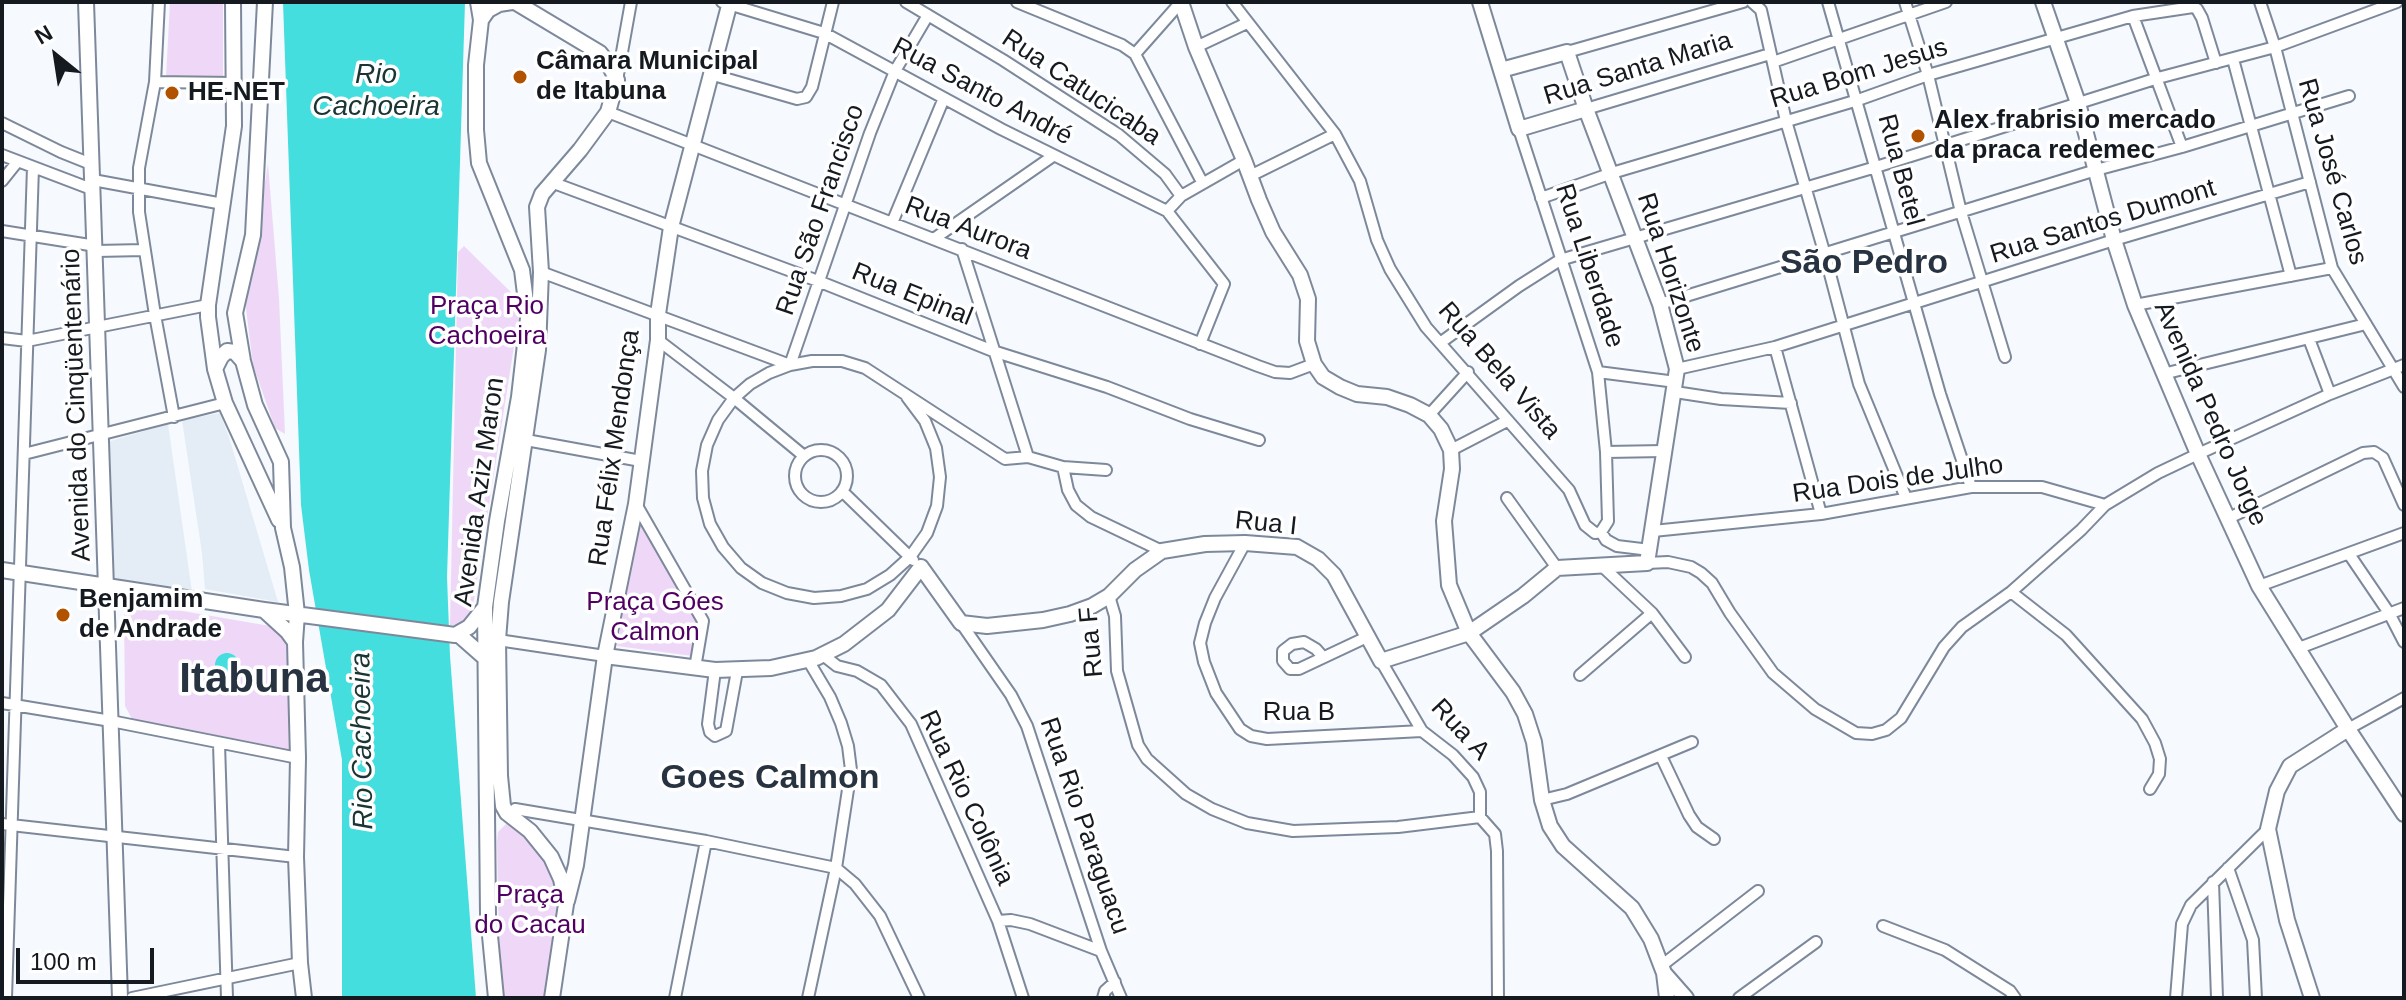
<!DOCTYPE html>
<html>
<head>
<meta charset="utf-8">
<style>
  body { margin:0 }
  #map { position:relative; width:2406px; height:1000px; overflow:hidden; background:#f6f9fd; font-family:Helvetica,sans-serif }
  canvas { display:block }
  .frame { position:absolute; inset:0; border:4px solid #151a21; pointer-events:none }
  .north { position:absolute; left:16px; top:16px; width:80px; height:80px; -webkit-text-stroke:6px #fff; paint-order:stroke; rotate:330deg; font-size:22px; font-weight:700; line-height:32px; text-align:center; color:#151a21 }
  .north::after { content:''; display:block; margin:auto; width:28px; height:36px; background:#151a21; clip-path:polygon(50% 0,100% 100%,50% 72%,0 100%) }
  .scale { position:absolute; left:16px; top:948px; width:138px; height:36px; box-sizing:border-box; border:4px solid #151a21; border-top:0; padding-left:10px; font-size:24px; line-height:28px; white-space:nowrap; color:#151a21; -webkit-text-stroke:6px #fff; paint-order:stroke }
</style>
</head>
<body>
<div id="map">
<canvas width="2406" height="1000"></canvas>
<div class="frame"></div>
<div class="north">N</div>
<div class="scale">100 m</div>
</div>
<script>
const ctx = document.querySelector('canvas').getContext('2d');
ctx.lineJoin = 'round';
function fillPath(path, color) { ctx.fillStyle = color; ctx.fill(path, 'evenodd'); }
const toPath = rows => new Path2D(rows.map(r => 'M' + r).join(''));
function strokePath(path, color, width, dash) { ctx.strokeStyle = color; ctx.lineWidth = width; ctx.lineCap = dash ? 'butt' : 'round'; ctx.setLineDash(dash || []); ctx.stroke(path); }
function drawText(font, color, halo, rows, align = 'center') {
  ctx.font = font + ' Helvetica,sans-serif'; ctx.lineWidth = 7; ctx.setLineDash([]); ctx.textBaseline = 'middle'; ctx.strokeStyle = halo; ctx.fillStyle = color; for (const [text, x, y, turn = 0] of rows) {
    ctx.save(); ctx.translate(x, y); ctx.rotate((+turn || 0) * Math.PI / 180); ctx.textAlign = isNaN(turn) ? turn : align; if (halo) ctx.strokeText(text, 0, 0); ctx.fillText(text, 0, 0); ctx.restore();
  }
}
const built = toPath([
  [220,413,229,437,278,602,205,589,202,553,182,420],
  [168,424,192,592,117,581,114,575,104,443]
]);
const green = toPath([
  [170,2,223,2,223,79,166,77],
  [268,164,279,298,285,434,275,428,253,365,245,301],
  [464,246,521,302,470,625,450,625,458,252],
  [638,517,703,631,700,657,617,646],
  [136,603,270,626,287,641,293,750,132,719,125,706,124,614],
  [506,824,521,828,547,858,563,910,548,998,500,998,497,842,498,832]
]);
const water = toPath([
  [283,2,465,2,447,577,450,656,476,998,342,998,342,760,309,570,301,505],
  '215 665a12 12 0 1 1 24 0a12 12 0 1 1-24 0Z'
]);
const street = toPath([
  [159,2,155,82,139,168,139,212,155,315,174,417],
  [722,2,824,33,1001,129,1167,211,1224,284,1200,344],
  [906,2,1003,60,1119,135,1165,174,1181,196],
  [1017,2,1122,45,1135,54,1202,182],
  [1232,2,1335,134,1360,181,1377,240,1390,269,1426,327,1569,490,1585,525,1595,533,1601,532,1608,521,1606,452,1598,372,1519,129],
  [1752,2,1761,10,1786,121,1825,255,1859,384,1906,498],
  [1828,2,1940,394,1971,487],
  [1905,2,1928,75,1961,212,2005,357],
  [2260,2,2275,47,2332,268,2404,387],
  [2133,16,2182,147],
  [1196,47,1247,23],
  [1567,52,1743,2],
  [1135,54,1181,2],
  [2233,59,2291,276],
  [1773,62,1946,2],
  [710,74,797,99,806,97,812,87,833,2],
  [617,80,631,2],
  [155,82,235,83],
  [1586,109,1770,54],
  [608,112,1258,366,1275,372,1290,373,1314,364],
  [2,123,61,152,91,164],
  [2,155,94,190],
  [1250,176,1335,134],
  [93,180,223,204],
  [2,181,18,161],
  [551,182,818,281,993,351,1107,387,1190,419,1259,440],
  [1541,198,1612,173,1858,100,1928,75,2133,16,2193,7,2197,9,2202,18,2216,63],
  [1167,211,1181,196,1244,160],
  [892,223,944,98],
  [2,231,96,246],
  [935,238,1053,156],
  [962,249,1028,457],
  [96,251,144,250],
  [541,272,790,365],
  [1660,304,2096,170,2182,147,2349,96],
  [2135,305,2332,268],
  [2,338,27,341,208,305],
  [2309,339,2330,394],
  [658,340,734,398,804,456],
  [1440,343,1519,286,1560,260,1876,167,2158,78,2275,47,2397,2],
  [1775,347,1821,514],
  [790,365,870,133,895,71,928,15],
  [1677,369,1775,347,2114,240,2310,182],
  [1598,372,1676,382],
  [2163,374,2366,324],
  [1675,392,1721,399,1791,403],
  [907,397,925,421,936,448,940,477,937,506,927,533,910,557,890,575,867,589,841,596,814,598,787,593,762,583,741,568,723,547,710,524,703,498,702,471,707,445,718,420,734,398,750,384,769,373,790,365,812,361,842,361,865,368,1005,459,1028,457,1063,467,1106,470],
  [1429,415,1468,372],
  [526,440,641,461],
  '795 476a26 26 0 1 1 52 0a26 26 0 1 1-52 0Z',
  [1451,450,1507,421],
  [1606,452,1664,451],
  [24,454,225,403],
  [1063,467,1068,490,1076,505,1091,517,1162,551],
  [842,491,913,560],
  [1507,498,1557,568],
  [636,504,703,621,695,668],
  [2229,518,2363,453,2374,452,2383,458,2404,505],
  [1653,531,1821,514,1971,487,2042,487,2105,505],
  [1601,532,1606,540,1617,546,1650,550],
  [1245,543,1215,598,1205,623,1200,643,1204,662,1216,693,1240,729,1251,736,1267,739,1422,731],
  [2349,554,2389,613,2404,642],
  [1647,563,1668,562,1691,567,1701,573,1712,583,1730,613,1773,673,1815,709,1856,733,1872,734,1886,730,1901,718,1944,647,1962,627,2011,592,2081,530,2105,505,2158,473,2198,454,2330,394,2404,365],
  [1602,566,1652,613,1685,657],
  [2259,586,2404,533],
  [2011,592,2066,635,2142,719,2155,743,2160,759,2159,774,2150,789],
  [1109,596,1115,616,1117,671,1138,745,1147,759,1186,794,1212,809,1247,823,1293,831,1398,827,1480,817],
  [961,623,1011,695,1027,726,1101,951,1121,998],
  [498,640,605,656],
  [2299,648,2404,608],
  [823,655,837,666,857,671,881,685,911,724,998,921,1023,998],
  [1323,657,1316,649,1304,642,1292,644,1283,651,1283,661,1290,669,1299,669,1367,637],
  [1381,661,1422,731,1453,755,1473,777,1480,792,1480,817],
  [715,670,708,724,710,732,715,736,726,731,737,671],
  [1580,675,1652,613],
  [2,703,111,721,298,758],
  [2348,729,2404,698],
  [219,744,227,998],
  [1661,756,1689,815,1697,827,1714,839],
  [1542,800,1567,794,1692,742],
  [515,809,706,841,836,868,855,884,880,916,919,998],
  [1480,817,1495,834,1497,851,1498,998],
  [2,824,296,857],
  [2228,868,2253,940,2256,998],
  [2213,882,2217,998],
  [998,921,1011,920,1030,924,1101,951],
  [1883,926,1945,950,2010,991,2015,998],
  [1661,966,1758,891],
  [6,998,33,167],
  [132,998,300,963],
  [675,998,706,841],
  [808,998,836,868,851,770,848,746,841,723,830,697,808,660],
  [1103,998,1105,991,1115,982],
  [1739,998,1816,942],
  [2176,998,2182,924,2191,905,2268,829]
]);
const secondary = toPath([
  [86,2,120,998],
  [233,2,234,126,208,305,208,317,215,369,225,403,279,520],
  [265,2,253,235,235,313,243,361,255,405,281,462,283,528,292,567,297,614,295,642,298,758,296,857,300,963,304,998],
  [478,2,481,20,476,65,476,130,479,163,522,270,528,318,519,397,497,521,485,607,488,915,496,998],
  [515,2,600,53,608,63,617,80,608,112,580,150,542,194,537,207,541,272,538,350,501,602,498,640,500,776,503,806,507,813,530,831,551,857,561,879,566,904,552,998],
  [1181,2,1196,47,1244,160,1259,200,1273,232,1300,275,1308,299,1307,341,1314,364,1323,377,1340,387,1357,394,1387,397,1410,405,1429,415,1441,429,1451,450,1452,469,1444,521,1449,585,1469,633,1513,692,1525,714,1534,742,1542,800,1550,826,1563,846,1632,908,1651,939,1664,973,1667,998],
  [1480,2,1519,129,1586,109],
  [2043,2,2078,103,2114,240,2135,305,2198,454,2259,586,2348,729,2404,814],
  [481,20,488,10,499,4,512,2],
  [215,369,221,357,227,351,235,352,243,361],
  [2,570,264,610,455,635,469,627,485,607],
  [264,610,287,631,295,642],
  [459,635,484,657],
  [605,656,715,670,771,668,816,658,844,644,888,610,921,567,961,623,987,626,1043,620,1070,614,1092,606,1109,596,1135,570,1162,551,1205,544,1245,543,1297,547,1318,559,1334,575,1381,661,1469,633,1523,596,1557,568,1647,563,1677,369,1660,304,1586,109,1567,52,1501,70],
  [567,901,576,865,605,656,636,504,658,340,658,314,671,227,730,2],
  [1664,973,1686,998],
  [2312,998,2287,920,2268,829,2277,791,2290,766,2348,729]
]);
const markers = [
  [520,77,8,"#b05200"],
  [172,93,8,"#b05200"],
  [1918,136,8,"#b05200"],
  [63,615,8,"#b05200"]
];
const poiNames = [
  ["Câmara Municipal",536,62],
  ["de Itabuna",536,92],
  ["HE-NET",188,93],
  ["Alex frabrisio mercado",1934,121],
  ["da praca redemec",1934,151],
  ["Benjamim",79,600],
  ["de Andrade",79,630]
];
const streetNames = [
  ["Rua Santa Maria",1638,69,-17],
  ["Rua Bom Jesus",1859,74,-17],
  ["Rua Catucicaba",1081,88,34],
  ["Rua Santo André",982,92,28],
  ["Rua Betel",1900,170,75],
  ["Rua José Carlos",2332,172,74],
  ["Rua São Francisco",821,210,-71],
  ["Rua Santos Dumont",2103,222,-17],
  ["Rua Aurora",968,229,21],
  ["Rua Liberdade",1589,266,72],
  ["Rua Horizonte",1670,273,72],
  ["Rua Epinal",912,295,22],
  ["Rua Bela Vista",1499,371,49],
  ["Avenida do Cinqüentenário",77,405,-92],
  ["Avenida Pedro Jorge",2210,414,66],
  ["Rua Félix Mendonça",615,448,-82],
  ["Rua Dois de Julho",1898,480,-8],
  ["Avenida Aziz Maron",480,492,-82],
  ["Rua I",1266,524,6],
  ["Rua F",1092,642,-95],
  ["Rua B",1299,713],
  ["Rua A",1460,730,47],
  ["Rua Rio Colônia",966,798,65],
  ["Rua Rio Paraguacu",1084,826,71]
];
const parkNames = [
  ["Praça Rio",487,307],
  ["Cachoeira",487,337],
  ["Praça Góes",655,603],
  ["Calmon",655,633],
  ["Praça",530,896],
  ["do Cacau",530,926]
];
const waterNames = [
  ["Rio",376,75],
  ["Cachoeira",376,107],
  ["Rio Cachoeira",363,741,-91]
];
const districtNames = [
  ["São Pedro",1864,264],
  ["Goes Calmon",770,779]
];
const townNames = [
  ["Itabuna",254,680]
];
fillPath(built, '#e4ecf6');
fillPath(green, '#efd8f7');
fillPath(water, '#43dedd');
strokePath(street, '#7d899b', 14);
strokePath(secondary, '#7d899b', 18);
strokePath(street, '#fff', 10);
strokePath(secondary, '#fff', 14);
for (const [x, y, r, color] of markers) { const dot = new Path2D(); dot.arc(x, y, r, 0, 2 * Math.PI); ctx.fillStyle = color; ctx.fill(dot); strokePath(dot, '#fff', 3); }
drawText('bold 26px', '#151a21', '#fff', poiNames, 'left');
drawText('26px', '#151a21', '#fff', streetNames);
drawText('26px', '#4f0062', '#fff', parkNames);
drawText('italic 28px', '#1b3434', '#fff', waterNames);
drawText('bold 34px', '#283342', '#fff', districtNames);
drawText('bold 42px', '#283342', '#fff', townNames);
</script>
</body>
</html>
